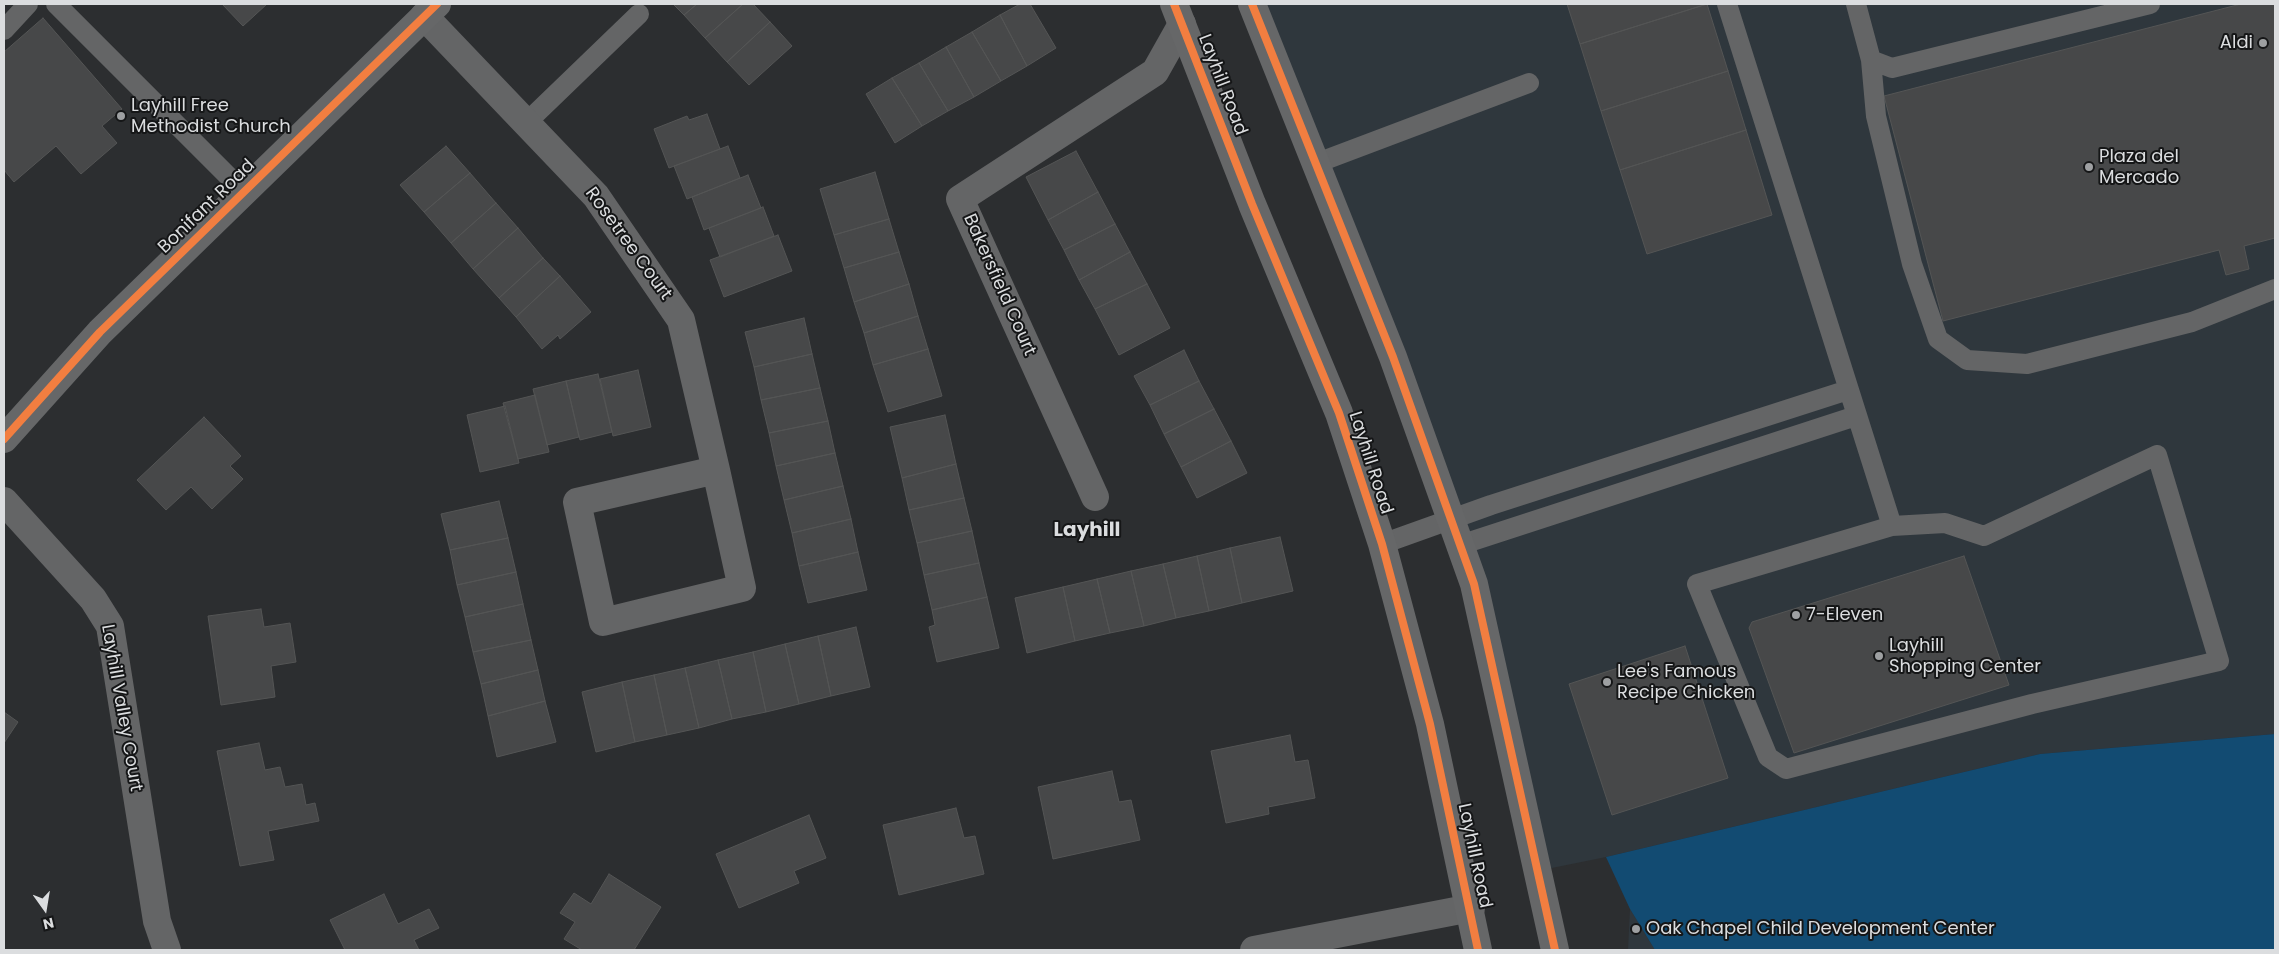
<!DOCTYPE html>
<html>
<head>
<meta charset="utf-8">
<style>
  body { margin:0 }
  #map { position:relative; width:2279px; height:954px; overflow:hidden; background:#2c2e30; font-family:Poppins,sans-serif }
  canvas { display:block }
  .frame { position:absolute; inset:0; border:5px solid #dbdddf; pointer-events:none }
  .north { position:absolute; left:20px; top:884px; width:50px; height:50px; -webkit-text-stroke:4px #151617; paint-order:stroke; rotate:167deg; font-size:14px; font-weight:700; line-height:20px; text-align:center; color:#dbdddf }
  .north::after { content:''; display:block; margin:auto; width:18px; height:22px; background:#dbdddf; clip-path:polygon(50% 0,100% 100%,50% 72%,0 100%) }
</style>
</head>
<body>
<div id="map">
<canvas width="2279" height="954"></canvas>
<div class="frame"></div>
<div class="north">N</div>
</div>
<script>
const ctx = document.querySelector('canvas').getContext('2d');
ctx.lineJoin = 'round';
function fillPath(path, color) { ctx.fillStyle = color; ctx.fill(path, 'evenodd'); }
const toPath = rows => new Path2D(rows.map(r => 'M' + r).join(''));
function strokePath(path, color, width, dash) { ctx.strokeStyle = color; ctx.lineWidth = width; ctx.lineCap = dash ? 'butt' : 'round'; ctx.setLineDash(dash || []); ctx.stroke(path); }
function drawText(font, color, halo, rows, align = 'center') {
  ctx.font = font + ' Poppins,sans-serif'; ctx.lineWidth = 4; ctx.setLineDash([]); ctx.textBaseline = 'middle'; ctx.strokeStyle = halo; ctx.fillStyle = color; for (const [text, x, y, turn = 0] of rows) {
    ctx.save(); ctx.translate(x, y); ctx.rotate((+turn || 0) * Math.PI / 180); ctx.textAlign = isNaN(turn) ? turn : align; if (halo) ctx.strokeText(text, 0, 0); ctx.fillText(text, 0, 0); ctx.restore();
  }
}
const built = toPath([
  [1252,4,2275,4,2275,734,2040,754,1606,857,1537,871,1474,584],
  [1630,909,1655,950,1628,950]
]);
const green = toPath([
  [2275,734,2275,950,1655,950,1630,909,1606,857,2040,754]
]);
const building = toPath([
  [222,4,267,4,243,26,222,4],
  [673,4,697,4,684,15,673,4],
  [697,4,743,4,705,38,684,15,697,4],
  [743,4,753,4,770,22,727,62,705,38,743,4],
  [1020,4,1030,4,1056,48,1027,66,1000,15,1020,4],
  [1567,4,1707,4,1580,44,1567,4],
  [1707,4,1728,71,1601,111,1580,44,1707,4],
  [2241,4,2275,4,2275,238,2244,246,2249,269,2226,275,2219,250,1943,321,1884,96,2241,4],
  [1000,15,1027,66,1001,81,972,32,1000,15],
  [43,18,122,109,102,126,117,143,81,174,56,146,14,182,4,170,4,52,43,18],
  [770,22,792,46,749,85,727,62,770,22],
  [972,32,1001,81,974,97,946,47,972,32],
  [946,47,974,97,948,111,919,63,946,47],
  [919,63,948,111,922,126,892,78,919,63],
  [1728,71,1746,130,1620,170,1601,111,1728,71],
  [892,78,922,126,895,143,866,94,892,78],
  [707,114,720,149,669,168,654,129,687,116,689,120,707,114],
  [1746,130,1772,215,1647,254,1620,170,1746,130],
  [446,146,470,173,424,212,400,185,446,146],
  [728,146,740,178,687,199,674,166,728,146],
  [1076,151,1098,192,1048,220,1026,177,1076,151],
  [875,172,889,219,834,235,820,189,875,172],
  [470,173,496,203,451,243,424,212,470,173],
  [748,175,761,208,704,230,692,197,748,175],
  [1098,192,1115,224,1064,250,1048,220,1098,192],
  [496,203,518,228,473,269,451,243,496,203],
  [763,207,774,236,720,257,709,228,763,207],
  [889,219,899,252,844,268,834,235,889,219],
  [1115,224,1130,252,1079,280,1064,250,1115,224],
  [518,228,543,258,499,298,473,269,518,228],
  [778,235,792,271,724,297,710,260,778,235],
  [899,252,909,284,854,302,844,268,899,252],
  [1130,252,1147,284,1095,309,1079,280,1130,252],
  [543,258,560,276,516,317,499,298,543,258],
  [560,276,591,312,560,339,558,335,542,349,516,317,560,276],
  [909,284,918,316,864,333,854,302,909,284],
  [1147,284,1170,328,1119,355,1095,309,1147,284],
  [918,316,928,349,873,365,864,333,918,316],
  [804,318,812,354,754,367,745,332,804,318],
  [928,349,942,396,888,412,873,365,928,349],
  [1184,350,1199,381,1150,405,1134,376,1184,350],
  [812,354,820,388,761,400,754,367,812,354],
  [638,370,651,427,613,436,600,379,638,370],
  [598,374,612,432,580,440,566,381,598,374],
  [566,381,579,437,547,445,533,389,566,381],
  [1199,381,1214,409,1164,434,1150,405,1199,381],
  [820,388,828,421,769,433,761,400,820,388],
  [535,395,549,452,518,459,503,403,535,395],
  [505,406,519,463,480,472,467,415,505,406],
  [1214,409,1231,441,1181,467,1164,434,1214,409],
  [945,415,956,464,902,478,890,427,945,415],
  [204,417,241,456,230,466,243,479,212,509,191,487,166,510,137,480,204,417],
  [828,421,835,453,776,466,769,433,828,421],
  [1231,441,1247,473,1197,498,1181,467,1231,441],
  [835,453,843,486,784,500,776,466,835,453],
  [956,464,964,498,909,510,902,478,956,464],
  [843,486,851,519,792,533,784,500,843,486],
  [964,498,972,531,917,543,909,510,964,498],
  [499,501,508,538,450,550,441,514,499,501],
  [851,519,858,552,799,566,792,533,851,519],
  [972,531,979,563,924,575,917,543,972,531],
  [1280,537,1293,591,1242,603,1230,548,1280,537],
  [508,538,516,572,457,585,450,550,508,538],
  [1230,548,1242,603,1209,611,1197,556,1230,548],
  [858,552,867,590,808,603,799,566,858,552],
  [1197,556,1209,611,1176,618,1163,564,1197,556],
  [1964,556,2009,685,1794,753,1749,628,1752,622,1964,556],
  [979,563,987,597,932,610,924,575,979,563],
  [1163,564,1176,618,1144,626,1131,571,1163,564],
  [1131,571,1144,626,1110,633,1097,579,1131,571],
  [516,572,523,604,465,617,457,585,516,572],
  [1097,579,1110,633,1075,641,1063,587,1097,579],
  [1063,587,1075,641,1027,653,1015,598,1063,587],
  [987,597,999,648,937,662,929,627,935,625,932,610,987,597],
  [523,604,531,640,473,652,465,617,523,604],
  [261,609,264,627,290,623,296,662,271,666,275,697,221,705,208,616,261,609],
  [856,627,870,687,831,696,818,636,856,627],
  [818,636,831,696,799,704,785,644,818,636],
  [531,640,538,670,481,684,473,652,531,640],
  [785,644,799,704,766,712,753,652,785,644],
  [1685,646,1728,778,1612,815,1569,684,1685,646],
  [753,652,766,712,732,719,718,660,753,652],
  [718,660,732,719,699,728,685,668,718,660],
  [685,668,699,728,667,735,654,675,685,668],
  [538,670,545,701,488,716,481,684,538,670],
  [654,675,667,735,635,742,622,682,654,675],
  [622,682,635,742,596,752,582,692,622,682],
  [545,701,556,742,497,757,488,716,545,701],
  [4,712,18,722,4,743,4,712],
  [1290,735,1295,762,1308,760,1315,798,1268,807,1269,814,1226,823,1211,751,1290,735],
  [259,743,265,770,280,767,285,787,302,784,306,805,315,803,319,821,268,831,274,860,240,866,217,751,259,743],
  [1112,771,1119,802,1131,800,1140,840,1053,859,1038,787,1112,771],
  [956,808,964,838,975,836,984,874,899,895,883,825,956,808],
  [809,815,826,858,794,871,799,883,739,908,716,854,809,815],
  [609,874,661,907,634,950,582,950,564,939,575,922,560,913,574,893,591,904,609,874],
  [384,894,398,924,429,909,439,928,414,940,419,950,345,950,330,920,384,894]
]);
const lane = toPath([
  [56,4,244,192],
  [1727,4,1892,526],
  [1856,4,1871,60,1892,68,2150,4],
  [4,30,28,4],
  [1871,60,1876,116,1912,264,1938,339,1967,360,2027,364,2192,322,2275,289],
  [526,123,639,14],
  [1317,163,1529,83],
  [2157,455,2219,661,2032,704,1786,769,1768,757,1697,584,1892,526,1945,523,1984,536,2157,455],
  [1382,544,1491,505,1848,390],
  [1460,545,1856,416]
]);
const street = toPath([
  [424,16,596,196,681,320,716,470,742,588,603,622,577,502,716,470],
  [1095,497,960,199,1155,72,1182,24],
  [4,501,93,599,110,626,157,921,167,950],
  [1254,950,1471,908]
]);
const secondary = toPath([
  [1174,4,1252,204,1339,413,1382,544,1430,724,1478,950],
  [1252,4,1393,357,1474,584,1555,950],
  [4,439,100,332,437,4]
]);
const cycleway = toPath([
  [1174,4,1252,204,1339,413,1382,544,1430,724,1478,950],
  [1252,4,1393,357,1474,584,1555,950],
  [4,439,100,332,437,4]
]);
const markers = [
  [2263,43,5,"#9ea0a2"],
  [121,116,5,"#9ea0a2"],
  [2089,167,5,"#9ea0a2"],
  [1796,615,5,"#9ea0a2"],
  [1879,656,5,"#9ea0a2"],
  [1607,682,5,"#9ea0a2"],
  [1636,929,5,"#9ea0a2"]
];
const poiNames = [
  ["Aldi",2253,43,"right"],
  ["Layhill Free",131,106],
  ["Methodist Church",131,127],
  ["Plaza del",2099,157],
  ["Mercado",2099,178],
  ["7-Eleven",1806,615],
  ["Layhill",1889,646],
  ["Shopping Center",1889,667],
  ["Lee's Famous",1617,672],
  ["Recipe Chicken",1617,693],
  ["Oak Chapel Child Development Center",1646,929]
];
const streetNames = [
  ["Layhill Road",1222,85,69],
  ["Bonifant Road",207,207,-44],
  ["Rosetree Court",628,244,54],
  ["Bakersfield Court",999,285,66],
  ["Layhill Road",1370,463,72],
  ["Layhill Valley Court",121,708,80],
  ["Layhill Road",1474,856,78]
];
const quarterNames = [
  ["Layhill",1087,531]
];
fillPath(built, '#2f373d');
fillPath(green, '#124b72');
fillPath(building, '#474849');
strokePath(building, '#545555', 1);
strokePath(lane, '#646566', 20);
strokePath(street, '#646566', 28);
strokePath(secondary, '#666768', 28);
strokePath(cycleway, '#f27e40', 8);
for (const [x, y, r, color] of markers) { const dot = new Path2D(); dot.arc(x, y, r, 0, 2 * Math.PI); ctx.fillStyle = color; ctx.fill(dot); strokePath(dot, '#151617', 2); }
drawText('18px', '#dbdddf', '#151617', poiNames, 'left');
drawText('18px', '#dbdddf', '#151617', streetNames);
drawText('bold 20px', '#dbdddf', '#151617', quarterNames);
</script>
</body>
</html>
